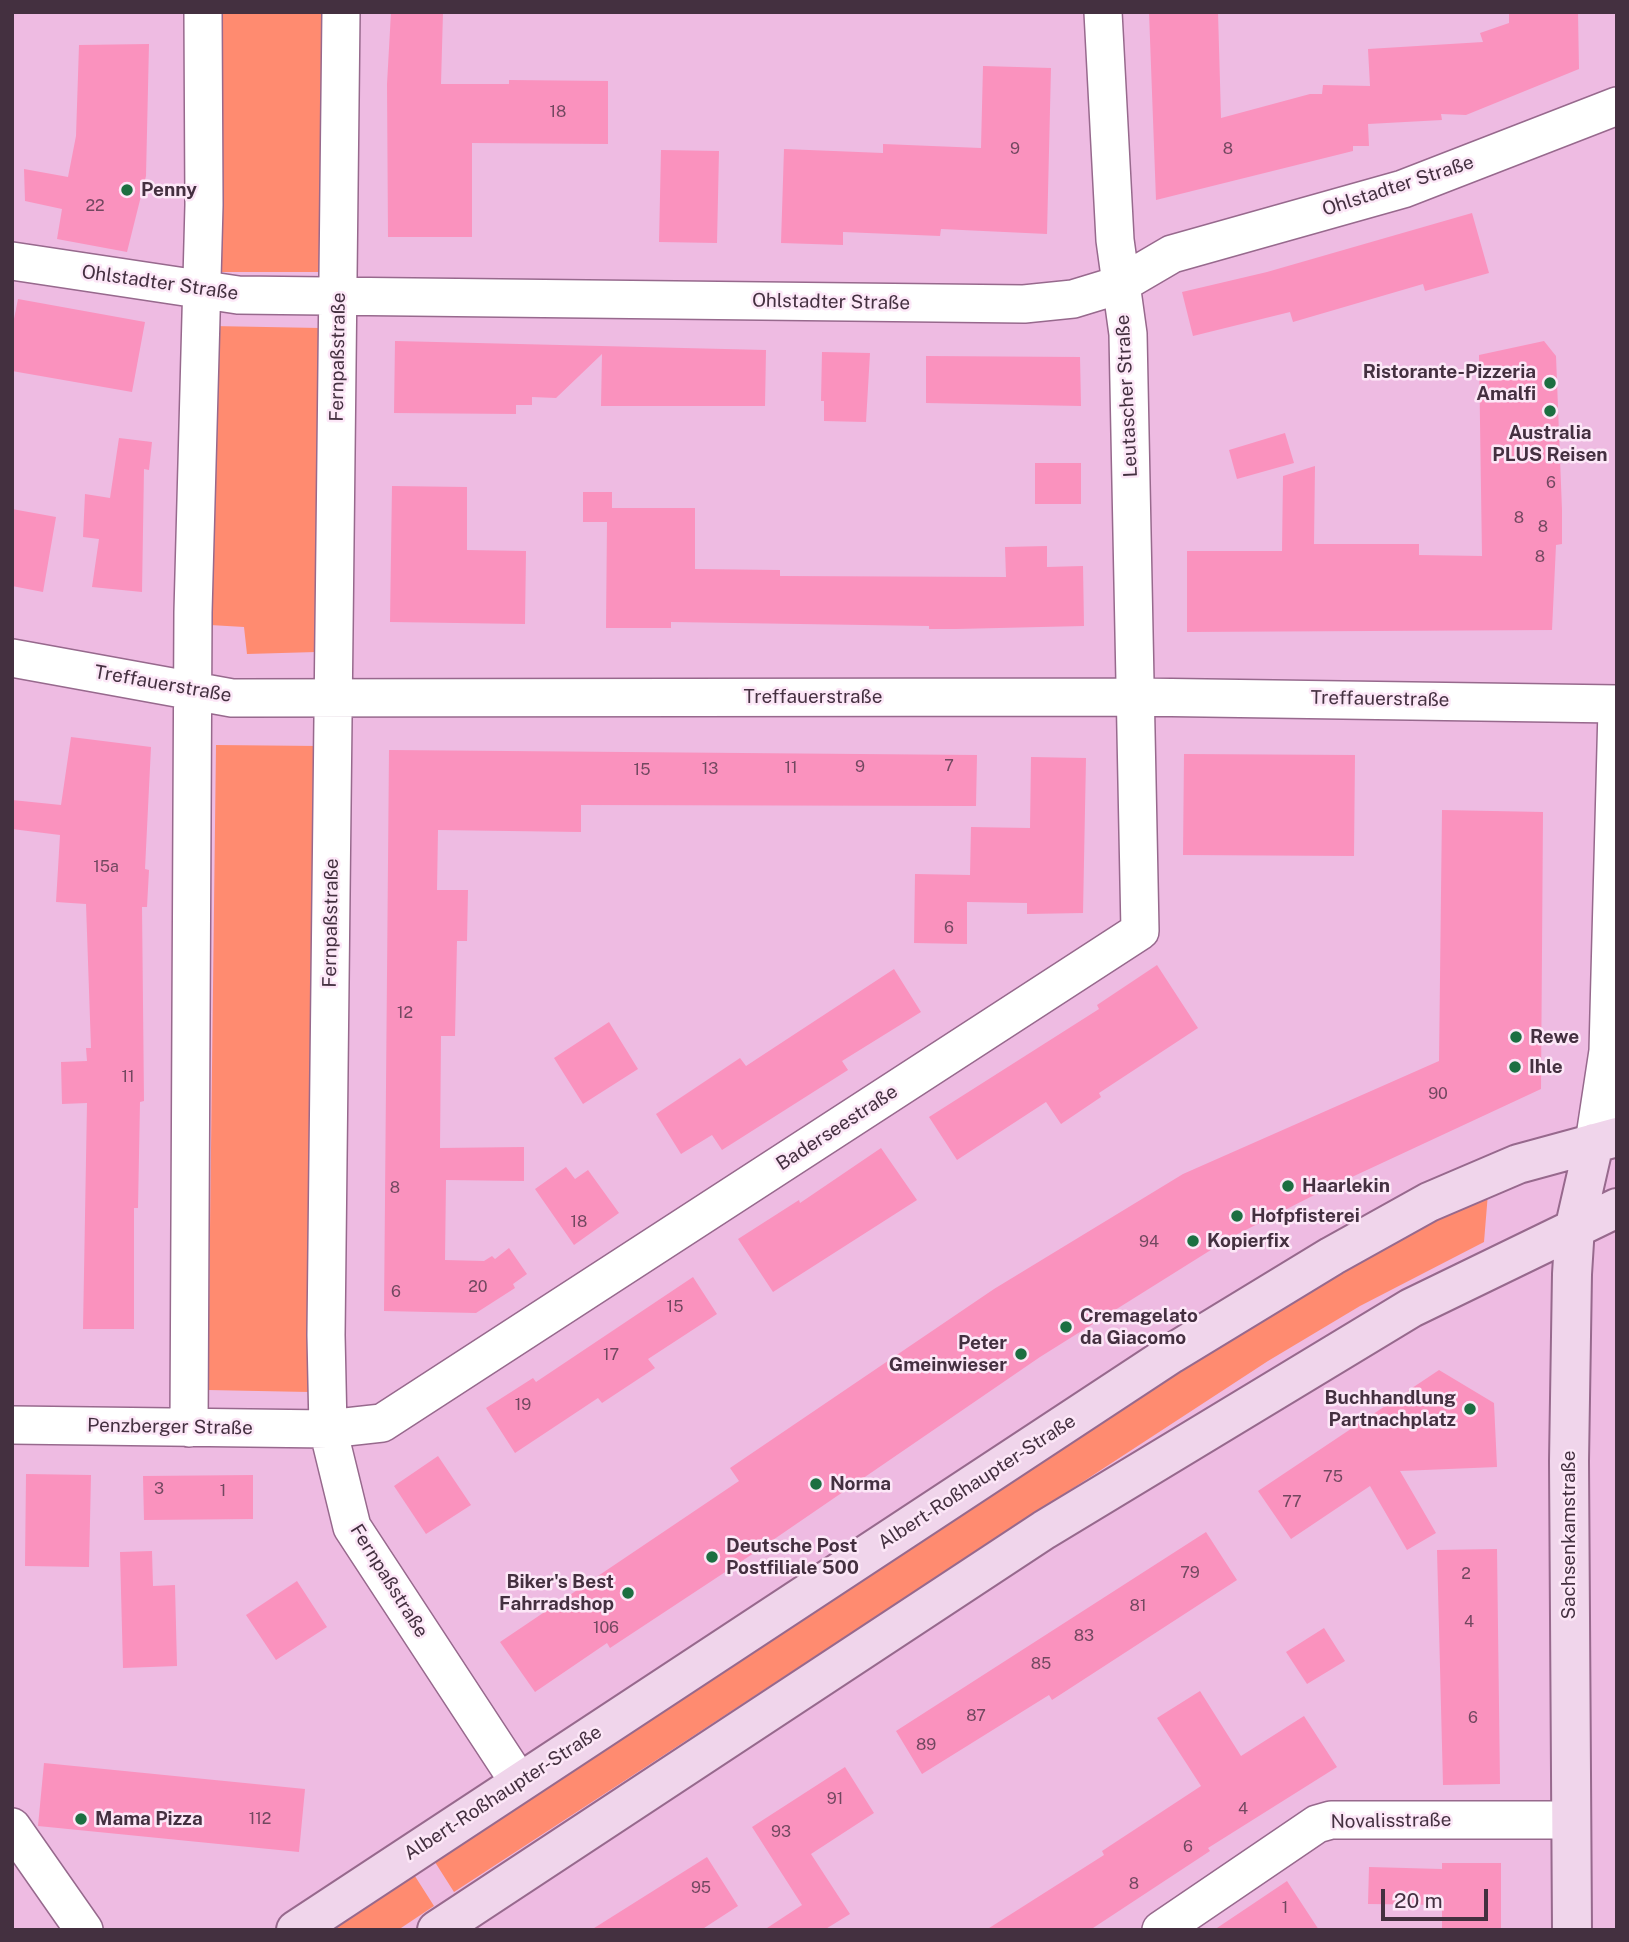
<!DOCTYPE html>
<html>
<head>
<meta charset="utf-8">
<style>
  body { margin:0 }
  #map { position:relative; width:1629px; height:1942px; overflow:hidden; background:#eebbe2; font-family:"Public Sans",sans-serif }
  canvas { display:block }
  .frame { position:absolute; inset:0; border:14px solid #443040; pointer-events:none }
  .scale { position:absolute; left:1381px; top:1889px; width:107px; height:32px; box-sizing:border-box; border:4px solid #443040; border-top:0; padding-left:9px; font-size:21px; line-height:24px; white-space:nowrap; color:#443040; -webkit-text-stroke:5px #fce7f7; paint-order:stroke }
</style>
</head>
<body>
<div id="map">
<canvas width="1629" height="1942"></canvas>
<div class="frame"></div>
<div class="scale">20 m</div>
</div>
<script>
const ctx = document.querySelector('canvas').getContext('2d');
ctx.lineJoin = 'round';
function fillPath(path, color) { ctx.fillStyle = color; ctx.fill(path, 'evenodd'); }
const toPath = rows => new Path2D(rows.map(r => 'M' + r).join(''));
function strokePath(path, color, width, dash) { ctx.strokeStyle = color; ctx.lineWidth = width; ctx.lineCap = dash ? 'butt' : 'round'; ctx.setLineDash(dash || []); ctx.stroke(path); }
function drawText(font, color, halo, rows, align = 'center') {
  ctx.font = font + ' "Public Sans",sans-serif'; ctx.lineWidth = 5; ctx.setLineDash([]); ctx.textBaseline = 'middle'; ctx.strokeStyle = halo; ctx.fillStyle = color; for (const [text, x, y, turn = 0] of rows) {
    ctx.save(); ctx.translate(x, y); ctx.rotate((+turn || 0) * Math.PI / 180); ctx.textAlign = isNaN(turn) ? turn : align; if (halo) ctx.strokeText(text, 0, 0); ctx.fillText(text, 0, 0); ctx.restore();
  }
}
const green = toPath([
  [220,12,324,12,321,272,217,272],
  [212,326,320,328,316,652,247,654,244,627,210,625],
  [216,745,318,746,309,1392,208,1390],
  [1488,1193,1484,1242,1360,1306,1268,1361,454,1892,433,1859,1171,1376,1409,1231],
  [413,1873,434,1906,398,1930,327,1930]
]);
const building = toPath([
  [391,12,443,12,441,84,509,84,509,80,608,81,608,144,472,143,472,237,388,237,387,84],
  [1149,12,1218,12,1221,118,1310,94,1322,94,1323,85,1370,86,1368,49,1483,42,1480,33,1509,23,1509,12,1578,12,1579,69,1466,115,1441,114,1442,120,1368,124,1369,146,1353,146,1353,151,1156,200],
  [149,44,146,176,127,252,57,239,62,209,25,201,24,169,68,177,76,136,79,45],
  [983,66,1051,68,1047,234,941,229,940,236,843,232,843,245,781,243,784,149,883,153,883,144,981,148],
  [661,150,719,151,717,243,659,242],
  [1472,213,1489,273,1425,291,1423,284,1293,322,1290,312,1193,336,1182,292,1267,272],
  [18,299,145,322,132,392,12,371,12,329],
  [395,341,766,350,765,406,601,406,602,354,556,398,532,397,532,405,516,405,516,414,394,413],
  [1544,341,1556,356,1562,510,1562,544,1556,545,1552,630,1187,632,1187,551,1282,551,1283,476,1315,466,1314,544,1419,544,1419,555,1482,556,1479,355],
  [822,352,870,353,866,422,824,421,824,401,821,401],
  [926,356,1080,357,1081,406,926,403],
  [1285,433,1294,463,1237,479,1229,450],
  [119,438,152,442,149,470,144,469,142,592,92,587,99,539,83,537,85,494,110,498],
  [1035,463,1081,463,1081,504,1035,504],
  [392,486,467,487,467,550,526,551,525,624,390,622],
  [583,492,612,492,612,508,695,508,695,569,780,570,780,576,1006,577,1005,547,1047,546,1047,567,1083,566,1084,626,956,629,929,629,929,626,671,622,671,628,606,628,607,522,583,522],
  [12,509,56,517,43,592,12,586],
  [71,737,151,747,145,869,149,870,147,907,142,907,144,1101,140,1102,138,1208,134,1208,134,1329,83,1329,87,1103,62,1104,61,1062,87,1061,86,1048,91,1048,86,904,56,902,60,835,12,829,12,800,61,805],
  [389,750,977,755,976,806,581,805,581,832,438,830,437,890,468,890,467,941,457,941,455,1036,441,1036,440,1148,524,1147,524,1181,446,1180,445,1260,484,1261,492,1256,495,1259,509,1248,527,1274,513,1284,515,1288,476,1313,384,1311],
  [1184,754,1355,755,1354,856,1183,855],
  [1031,757,1086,758,1083,913,1027,914,1027,903,967,902,967,944,914,943,915,874,970,875,971,827,1030,828],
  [1442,810,1543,812,1541,1089,1324,1190,1230,1238,1040,1357,751,1555,610,1648,607,1643,535,1692,500,1642,739,1481,730,1468,994,1289,1183,1174,1439,1061],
  [1157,965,1198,1028,1099,1093,1101,1097,1061,1124,1046,1102,957,1160,929,1117,1099,1009,1097,1005],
  [894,969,921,1012,842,1061,848,1070,722,1150,712,1135,681,1154,656,1114,740,1058,746,1066],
  [609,1022,638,1069,583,1104,554,1058],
  [881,1148,917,1200,773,1292,738,1239,799,1200,800,1203],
  [566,1167,575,1179,588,1170,619,1213,574,1245,535,1189],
  [693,1277,717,1314,648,1359,655,1368,602,1403,598,1398,515,1453,486,1408,533,1378,536,1382],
  [1439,1370,1494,1403,1497,1467,1400,1471,1436,1533,1407,1550,1370,1486,1291,1539,1258,1491],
  [438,1456,471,1505,426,1534,394,1486],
  [26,1474,91,1475,89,1567,25,1566],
  [253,1475,253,1519,144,1520,143,1476],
  [1206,1532,1237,1580,1052,1700,1049,1695,922,1774,896,1731],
  [1497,1549,1500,1784,1443,1785,1437,1550],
  [152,1551,153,1586,175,1585,177,1666,123,1668,120,1552],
  [297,1581,327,1627,276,1660,246,1615],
  [1324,1628,1345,1661,1307,1684,1286,1652],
  [1200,1691,1241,1756,1304,1716,1337,1767,1208,1848,1210,1851,1090,1930,986,1930,1104,1855,1102,1851,1201,1786,1157,1718],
  [44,1763,305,1789,299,1852,38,1826],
  [845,1767,874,1813,811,1854,850,1914,824,1930,764,1930,802,1905,752,1827],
  [707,1857,738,1906,701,1930,591,1930],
  [1442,1863,1501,1863,1501,1930,1442,1930,1442,1905,1368,1904,1369,1867,1442,1869],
  [1287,1881,1319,1930,1214,1930]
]);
const street = toPath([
  [341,12,326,1335,328,1429,352,1527,519,1782],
  [12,261,238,295,1024,304,1073,299,1119,285,1172,254,1403,189,1617,106],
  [12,658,232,698,1137,697,1617,704],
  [1594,1143,1608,1051,1617,709],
  [12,1425,328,1429,382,1423,1140,931,1128,334,1115,240,1103,12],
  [189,1428,193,612,204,205,203,12],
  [12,1827,84,1930],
  [1161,1930,1317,1824,1331,1820,1571,1820]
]);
const secondary = toPath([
  [296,1930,1171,1354,1332,1256,1429,1202,1518,1164,1617,1137],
  [437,1930,1044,1530,1411,1308,1617,1208],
  [1572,1930,1569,1461,1572,1274,1575,1226,1594,1143]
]);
const markers = [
  [127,190,7,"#1c6f41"],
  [1550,383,7,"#1c6f41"],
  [1550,411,7,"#1c6f41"],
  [1516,1037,7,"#1c6f41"],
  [1515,1067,7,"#1c6f41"],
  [1288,1186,7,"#1c6f41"],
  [1237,1216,7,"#1c6f41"],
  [1193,1241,7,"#1c6f41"],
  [1066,1327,7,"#1c6f41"],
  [1021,1354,7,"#1c6f41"],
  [1470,1409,7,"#1c6f41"],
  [816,1484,7,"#1c6f41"],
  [712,1557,7,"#1c6f41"],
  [628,1593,7,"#1c6f41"],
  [81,1819,7,"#1c6f41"]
];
const numberNames = [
  ["18",558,112],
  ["9",1015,149],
  ["8",1228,149],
  ["22",95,206],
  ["6",1551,483],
  ["8",1519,518],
  ["8",1543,527],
  ["8",1540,557],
  ["7",949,766],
  ["9",860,767],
  ["11",791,768],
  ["13",710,769],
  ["15",642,770],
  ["15a",106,867],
  ["6",949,928],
  ["12",405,1013],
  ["11",128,1077],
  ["90",1438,1094],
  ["8",395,1188],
  ["18",579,1222],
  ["94",1149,1242],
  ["20",478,1287],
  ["6",396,1292],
  ["15",675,1307],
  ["17",611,1355],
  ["19",523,1405],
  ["75",1333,1477],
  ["3",159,1489],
  ["1",223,1491],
  ["77",1292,1502],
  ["79",1190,1573],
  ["2",1466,1574],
  ["81",1138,1606],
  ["4",1469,1622],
  ["106",606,1628],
  ["83",1084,1636],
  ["85",1041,1664],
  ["87",976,1716],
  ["6",1473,1718],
  ["89",926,1745],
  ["91",835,1799],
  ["4",1243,1809],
  ["112",260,1819],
  ["93",781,1832],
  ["6",1188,1847],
  ["8",1134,1884],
  ["95",701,1888],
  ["1",1285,1908]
];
const streetNames = [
  ["Ohlstadter Straße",1398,186,-18],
  ["Ohlstadter Straße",160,283,8],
  ["Ohlstadter Straße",831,302,1],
  ["Fernpaßstraße",338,357,-89],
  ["Leutascher Straße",1127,396,-93],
  ["Treffauerstraße",163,684,10],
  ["Treffauerstraße",813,697],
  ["Treffauerstraße",1380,699,1],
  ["Fernpaßstraße",331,923,-89],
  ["Baderseestraße",837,1128,-33],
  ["Penzberger Straße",170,1427,1],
  ["Albert-Roßhaupter-Straße",977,1482,-33],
  ["Sachsenkamstraße",1569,1535,-90],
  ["Fernpaßstraße",389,1581,58],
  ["Albert-Roßhaupter-Straße",503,1793,-33],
  ["Novalisstraße",1391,1821,-1]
];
const poiNames = [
  ["Penny",141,190],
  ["Ristorante-Pizzeria",1536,372,"right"],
  ["Amalfi",1536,394,"right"],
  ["Australia",1550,433,"center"],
  ["PLUS Reisen",1550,455,"center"],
  ["Rewe",1530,1037],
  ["Ihle",1529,1067],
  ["Haarlekin",1302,1186],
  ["Hofpfisterei",1251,1216],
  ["Kopierfix",1207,1241],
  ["Cremagelato",1080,1316],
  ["da Giacomo",1080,1338],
  ["Peter",1007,1343,"right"],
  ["Gmeinwieser",1007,1365,"right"],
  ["Buchhandlung",1456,1398,"right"],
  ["Partnachplatz",1456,1420,"right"],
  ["Norma",830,1484],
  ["Deutsche Post",726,1546],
  ["Postfiliale 500",726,1568],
  ["Biker's Best",614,1582,"right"],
  ["Fahrradshop",614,1604,"right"],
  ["Mama Pizza",95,1819]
];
fillPath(green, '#ff8b70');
fillPath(building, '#fa92be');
strokePath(street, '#97698d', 40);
strokePath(secondary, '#97698d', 42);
strokePath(street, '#fff', 37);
strokePath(secondary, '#f0d5eb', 38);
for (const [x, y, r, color] of markers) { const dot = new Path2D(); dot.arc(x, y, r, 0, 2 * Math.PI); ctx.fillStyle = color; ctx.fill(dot); strokePath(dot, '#fce7f7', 2.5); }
drawText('16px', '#724860', null, numberNames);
drawText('19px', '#443040', '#fce7f7', streetNames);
drawText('bold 19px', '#443040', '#fce7f7', poiNames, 'left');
</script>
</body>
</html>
